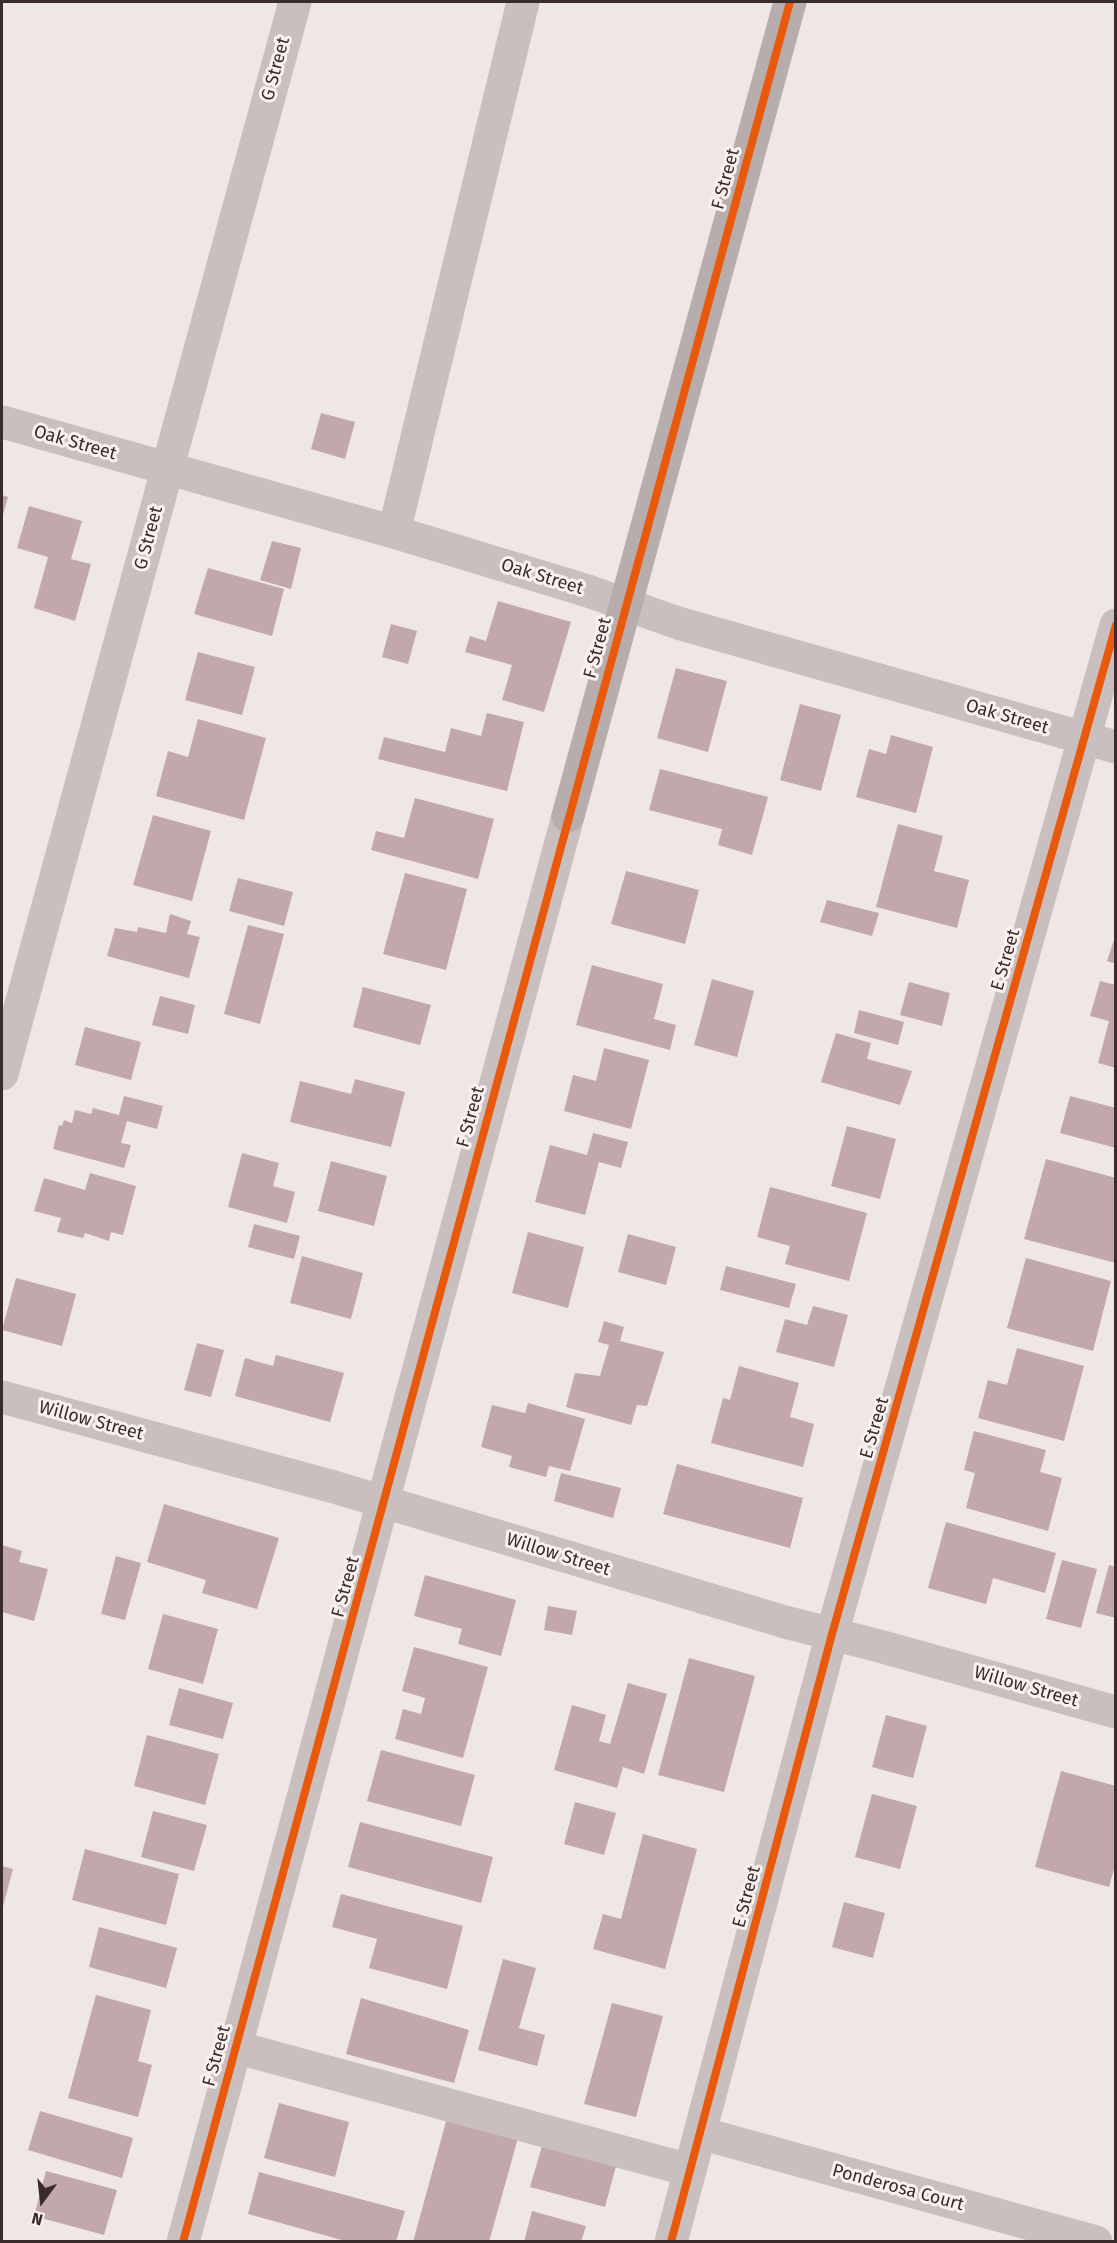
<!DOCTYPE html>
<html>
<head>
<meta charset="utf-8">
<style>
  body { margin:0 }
  #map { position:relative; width:1117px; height:2243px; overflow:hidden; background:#efe7e5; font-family:"Fira Sans",sans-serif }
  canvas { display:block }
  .frame { position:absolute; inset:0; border:3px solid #3a2b2c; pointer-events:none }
  .north { position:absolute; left:12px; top:2171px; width:60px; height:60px; -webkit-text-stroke:4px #faf0ee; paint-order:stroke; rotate:195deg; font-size:16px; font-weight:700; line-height:24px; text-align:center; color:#3a2b2c }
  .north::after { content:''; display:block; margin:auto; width:21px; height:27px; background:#3a2b2c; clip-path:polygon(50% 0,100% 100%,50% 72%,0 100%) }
</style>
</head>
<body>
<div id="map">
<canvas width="1117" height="2243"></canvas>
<div class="frame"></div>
<div class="north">N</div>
</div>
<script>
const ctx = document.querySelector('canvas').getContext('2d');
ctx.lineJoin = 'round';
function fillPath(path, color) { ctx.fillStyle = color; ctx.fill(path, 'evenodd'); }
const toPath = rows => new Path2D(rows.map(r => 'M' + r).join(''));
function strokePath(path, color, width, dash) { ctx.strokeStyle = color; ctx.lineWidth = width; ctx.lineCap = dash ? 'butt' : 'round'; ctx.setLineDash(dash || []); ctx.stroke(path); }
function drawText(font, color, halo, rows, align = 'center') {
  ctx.font = font + ' "Fira Sans",sans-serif'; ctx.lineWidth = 6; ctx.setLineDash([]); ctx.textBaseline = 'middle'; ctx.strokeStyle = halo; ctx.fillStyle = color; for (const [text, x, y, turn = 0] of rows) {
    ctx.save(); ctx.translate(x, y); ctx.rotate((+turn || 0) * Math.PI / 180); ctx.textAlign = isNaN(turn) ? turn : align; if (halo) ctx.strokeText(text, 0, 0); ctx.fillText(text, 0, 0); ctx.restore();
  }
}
const building = toPath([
  [321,413,355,422,345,459,311,449],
  [2,495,8,497,2,518],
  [29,506,82,521,71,559,91,564,75,621,34,608,48,557,17,548],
  [272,541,301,548,291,589,260,580],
  [208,568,284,589,272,636,194,614],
  [498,601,571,622,544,712,502,700,512,665,465,652,470,636,486,641],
  [391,624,417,631,408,664,382,657],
  [198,652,255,667,242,715,185,700],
  [676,668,727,681,708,752,657,738],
  [800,704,841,715,821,791,780,780],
  [487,713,524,722,507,791,378,759,384,737,445,752,451,728,481,736],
  [198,719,266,738,244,820,156,796,168,751,188,757],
  [891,735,933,747,916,813,856,797,869,749,886,754],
  [660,769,768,797,752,855,718,845,722,829,649,810],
  [415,798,494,819,478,879,371,850,376,831,404,838],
  [153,815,211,831,192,901,133,885],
  [898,824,943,836,934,871,969,880,957,928,876,907],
  [626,871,699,890,685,944,611,924],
  [405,873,467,889,446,970,383,954],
  [238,878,293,892,284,926,229,911],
  [827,900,879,913,872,936,820,922],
  [170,914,191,921,187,934,200,937,189,978,107,956,115,928,137,932,138,927,166,933],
  [248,925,284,934,260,1024,224,1014],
  [1116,934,1116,964,1107,961],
  [592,965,663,984,654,1019,676,1025,670,1050,576,1025],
  [712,979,754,991,737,1057,694,1045],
  [1100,981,1116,985,1116,1068,1098,1063,1109,1021,1090,1016],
  [909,982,950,993,942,1026,900,1015],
  [363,987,431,1005,420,1045,353,1027],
  [160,996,195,1005,188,1034,152,1025],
  [859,1010,904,1022,898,1045,854,1033],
  [85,1027,141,1042,131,1080,75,1065],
  [836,1033,871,1043,867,1059,912,1071,900,1105,821,1082],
  [604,1048,649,1060,631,1129,564,1111,573,1075,596,1081],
  [355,1079,405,1092,391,1147,290,1122,300,1081,351,1094],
  [124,1096,163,1106,157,1129,127,1121,121,1143,131,1145,124,1168,53,1149,59,1125,62,1126,64,1120,72,1123,75,1110,91,1114,93,1108,119,1115],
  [1070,1096,1116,1108,1116,1148,1060,1133],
  [847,1126,896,1139,880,1199,831,1186],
  [593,1133,628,1142,621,1168,599,1162,585,1215,535,1202,550,1145,587,1155],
  [242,1153,279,1163,273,1186,295,1192,287,1223,228,1207],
  [1046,1159,1116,1178,1116,1263,1024,1239],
  [331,1161,387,1176,374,1226,318,1211],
  [90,1173,136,1186,123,1235,111,1232,109,1241,85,1233,83,1238,57,1232,61,1218,34,1211,44,1178,85,1190],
  [770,1187,867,1213,849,1281,785,1264,790,1246,757,1237],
  [254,1224,300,1236,294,1259,248,1247],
  [528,1232,584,1247,568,1308,512,1293],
  [628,1234,676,1247,666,1285,618,1272],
  [302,1256,363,1273,351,1319,290,1303],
  [1026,1258,1111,1281,1093,1351,1007,1328],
  [726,1266,796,1284,789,1308,720,1290],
  [16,1278,76,1294,62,1346,2,1330],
  [813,1306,848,1315,834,1367,776,1352,785,1319,807,1325],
  [604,1321,624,1327,620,1341,664,1352,647,1406,637,1405,631,1425,566,1407,575,1373,600,1376,609,1345,598,1342],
  [197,1343,224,1350,211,1397,184,1390],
  [1017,1348,1084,1366,1064,1441,978,1418,988,1380,1007,1385],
  [276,1355,344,1373,330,1422,235,1396,245,1358,273,1366],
  [739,1366,799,1383,790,1417,814,1424,803,1467,711,1443,723,1398,730,1400],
  [528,1403,585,1419,570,1471,549,1466,546,1477,509,1467,512,1456,481,1447,492,1405,525,1413],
  [974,1431,1046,1450,1040,1472,1062,1478,1048,1531,966,1508,975,1473,964,1470],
  [677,1464,803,1498,790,1548,663,1514],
  [561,1473,621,1488,613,1518,554,1501],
  [164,1504,279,1538,257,1609,202,1593,206,1580,147,1562],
  [946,1522,1056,1553,1045,1593,993,1578,986,1604,928,1588],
  [2,1545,22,1551,19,1562,48,1569,34,1621,2,1612],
  [116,1556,141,1563,125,1620,101,1614],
  [1062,1560,1097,1569,1081,1628,1046,1619],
  [1109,1565,1116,1567,1116,1618,1096,1613],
  [425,1575,516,1600,501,1656,458,1644,462,1629,414,1616],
  [548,1606,577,1611,572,1635,544,1630],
  [163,1614,218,1629,203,1684,148,1669],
  [414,1647,488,1667,463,1758,395,1739,403,1709,421,1714,425,1698,402,1691],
  [689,1658,755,1676,724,1792,658,1775],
  [628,1683,667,1694,644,1774,623,1767,617,1788,554,1770,572,1705,606,1715,599,1741,610,1744],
  [179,1688,233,1703,223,1739,169,1725],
  [886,1715,927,1726,913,1778,872,1767],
  [147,1735,219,1754,205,1805,134,1786],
  [381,1750,475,1775,461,1826,367,1801],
  [1061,1771,1116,1786,1116,1862,1109,1887,1035,1867],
  [872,1794,917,1806,900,1869,855,1857],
  [575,1802,616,1813,604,1855,564,1844],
  [153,1811,207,1825,194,1871,141,1857],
  [360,1822,493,1857,481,1903,348,1867],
  [643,1834,697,1849,665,1969,593,1949,603,1914,621,1919],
  [85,1849,179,1874,166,1925,72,1900],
  [2,1866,13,1869,2,1910],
  [341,1894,463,1926,447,1989,369,1968,377,1939,332,1927],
  [844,1902,885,1913,873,1958,832,1947],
  [99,1927,177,1948,166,1988,89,1967],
  [503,1959,536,1968,519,2028,545,2035,537,2066,478,2050],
  [96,1995,151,2010,138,2061,152,2065,138,2117,68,2098],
  [361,1998,469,2030,454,2083,346,2054],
  [612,2003,663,2016,636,2117,584,2104],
  [279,2103,349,2122,335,2177,264,2158],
  [40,2111,133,2138,122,2178,28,2150],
  [447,2118,518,2138,489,2242,413,2242],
  [542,2146,616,2166,605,2207,530,2187],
  [46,2171,117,2190,104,2235,34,2216],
  [259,2172,405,2211,396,2242,349,2242,248,2214],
  [532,2211,586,2226,581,2242,524,2242]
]);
const minor = toPath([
  [2,422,394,532,588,591,678,623,1116,747],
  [394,532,523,2],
  [2,1074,295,2],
  [2,1397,334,1487,785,1622,883,1647,1116,1712],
  [235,2047,689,2170],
  [700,2133,1096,2242],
  [183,2242,568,816],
  [671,2242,832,1634,1116,625]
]);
const major = toPath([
  [568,816,790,2]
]);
const cycleway = toPath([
  [183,2242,790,2],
  [671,2242,832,1634,1116,625]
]);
const streetNames = [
  ["G Street",276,69,-75],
  ["F Street",726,179,-75],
  ["Oak Street",75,443,16],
  ["G Street",149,538,-75],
  ["Oak Street",542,577,17],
  ["F Street",598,648,-75],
  ["Oak Street",1007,717,16],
  ["E Street",1006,960,-74],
  ["F Street",471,1117,-75],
  ["Willow Street",91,1421,15],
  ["E Street",875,1428,-74],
  ["Willow Street",558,1555,17],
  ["F Street",346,1587,-75],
  ["Willow Street",1026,1687,16],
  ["E Street",747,1897,-75],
  ["F Street",217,2056,-75],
  ["Ponderosa Court",898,2188,15]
];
fillPath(building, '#c2a8aa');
strokePath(minor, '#c8bfbe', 33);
strokePath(major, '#b7adad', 33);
strokePath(cycleway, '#e8590c', 8);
drawText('18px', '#3a2b2c', '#faf0ee', streetNames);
</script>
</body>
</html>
